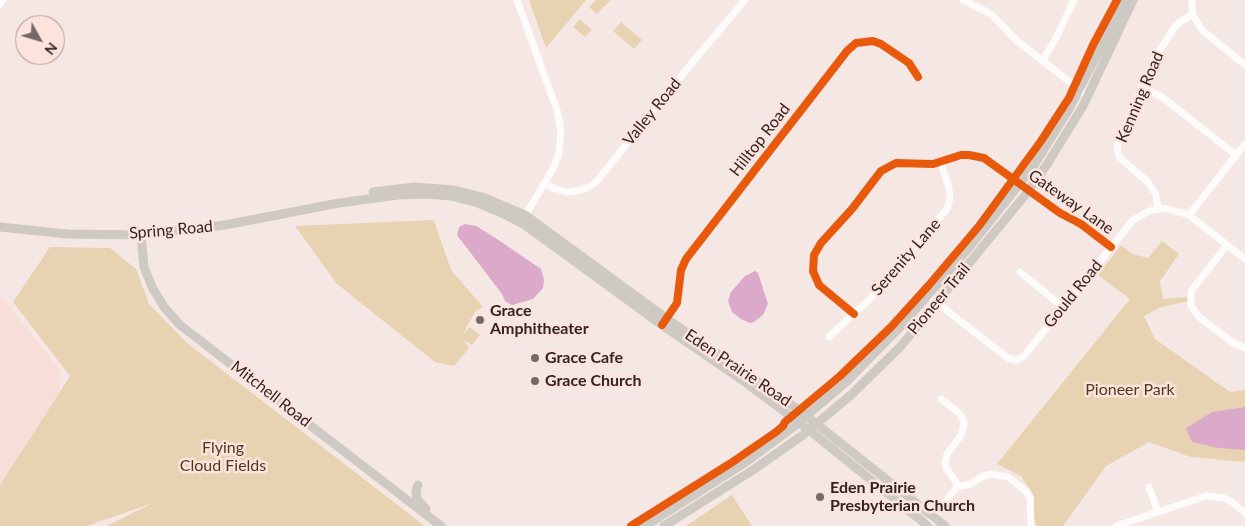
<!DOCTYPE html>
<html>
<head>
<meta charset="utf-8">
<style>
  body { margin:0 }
  #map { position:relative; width:1245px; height:526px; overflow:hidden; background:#f5e7e4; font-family:Lato,sans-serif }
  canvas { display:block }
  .north { position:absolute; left:15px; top:15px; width:50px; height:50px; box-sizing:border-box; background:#fce3dd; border:1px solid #aa9793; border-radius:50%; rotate:129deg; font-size:14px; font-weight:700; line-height:20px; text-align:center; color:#2f2624 }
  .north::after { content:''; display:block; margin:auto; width:18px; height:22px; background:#746a67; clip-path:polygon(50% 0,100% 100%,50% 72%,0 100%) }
</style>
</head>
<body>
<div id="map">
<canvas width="1245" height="526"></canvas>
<div class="north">N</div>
</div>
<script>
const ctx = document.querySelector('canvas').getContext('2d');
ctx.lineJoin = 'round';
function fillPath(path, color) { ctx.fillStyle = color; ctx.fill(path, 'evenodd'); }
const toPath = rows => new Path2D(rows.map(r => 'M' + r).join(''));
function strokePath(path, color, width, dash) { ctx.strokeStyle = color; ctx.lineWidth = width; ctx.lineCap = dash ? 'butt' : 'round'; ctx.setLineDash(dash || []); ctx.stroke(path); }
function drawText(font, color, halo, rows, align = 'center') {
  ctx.font = font + ' Lato,sans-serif'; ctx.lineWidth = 5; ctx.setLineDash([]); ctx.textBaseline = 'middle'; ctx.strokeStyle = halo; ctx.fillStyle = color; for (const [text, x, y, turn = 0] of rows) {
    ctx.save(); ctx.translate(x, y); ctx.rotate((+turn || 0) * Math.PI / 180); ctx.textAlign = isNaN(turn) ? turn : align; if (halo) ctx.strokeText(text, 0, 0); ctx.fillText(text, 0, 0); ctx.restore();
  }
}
const built = toPath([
  [0,295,61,371,59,392,0,485]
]);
const green = toPath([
  [529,0,586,0,546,48],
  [596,0,611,0,597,14,589,7],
  [580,19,592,30,585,37,573,27],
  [621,22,642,40,634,49,613,31],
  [434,220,451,270,483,307,475,312,463,334,470,327,480,335,472,345,463,339,469,348,454,366,435,362,337,284,295,226],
  [1162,241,1179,254,1160,281,1163,299,1189,297,1189,301,1161,307,1144,316,1155,339,1230,392,1245,390,1245,462,1191,457,1149,442,1106,466,1063,526,1036,526,1034,519,1034,496,1021,476,997,464,1130,299,1098,275,1121,245,1132,254,1148,258],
  [50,247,110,248,136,269,149,304,187,343,425,526,106,526,153,503,87,526,0,526,0,485,70,376,13,302],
  [732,495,752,526,686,526]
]);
const water = toPath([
  [465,224,476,226,494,237,541,269,544,280,543,288,533,299,512,305,505,301,502,294,457,235,459,227],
  [755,271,758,273,768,304,763,315,754,322,750,323,741,319,732,312,728,301,731,292,745,276],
  [1245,407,1245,450,1219,448,1192,442,1186,428,1212,412]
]);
const minor = toPath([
  [517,0,557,110,561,132,559,153,554,167,524,218],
  [963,0,991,14,1017,41,1088,96],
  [1192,0,1192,14,1202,30,1245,65],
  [0,4,3,0],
  [1042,61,1055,40,1074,0],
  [1142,87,1162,97,1236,155],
  [545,183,553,188,567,192,581,190,589,187,597,181,696,58,745,0],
  [1158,208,1156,195,1148,182,1119,157,1117,146,1153,61,1176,25,1192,14],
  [1189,215,1245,144],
  [1227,245,1195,286,1191,292,1191,306,1199,317,1232,342,1245,348],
  [1020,272,1063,307],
  [928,296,1008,358,1016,360,1024,356,1133,220,1149,211,1164,208,1189,215,1245,259],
  [854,314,819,285,813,271,814,255,821,243,852,209,881,171,896,163,933,164,961,155,969,155,984,158,1060,213,1081,224,1111,247],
  [665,322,677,303,681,270,686,259,847,51,856,43,873,41,881,44,909,63,918,77],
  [829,337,872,297,947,209,950,199,949,189,941,162],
  [941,399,958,412,962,417,964,423,962,434,947,454,945,463,946,468,956,482,957,487],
  [1149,487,1158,512],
  [927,525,957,487,971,484,983,476,991,474,1008,477,1026,491,1030,498,1031,526],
  [1116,526,1206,496,1224,498,1232,502,1245,513]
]);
const major = toPath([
  [373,192,414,187,454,190,482,197,525,215,667,319,799,410,945,526],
  [0,227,67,234,141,235,225,225,339,203,398,195,426,194,451,196,478,203,504,214,525,225,662,325,745,382,814,434,928,526],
  [141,235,144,267,152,287,164,307,180,325,441,526],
  [418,485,416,491,417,499,426,509],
  [645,526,746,462,792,428,847,381,902,325,967,250,1033,167,1069,109,1125,0],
  [664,526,753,470,803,435,851,395,901,346,1026,194,1046,166,1083,106,1133,0]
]);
const cycleway = toPath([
  [854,314,819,285,813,271,814,255,821,243,852,209,881,171,896,163,933,164,961,155,969,155,984,158,1060,213,1081,224,1111,247],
  [662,325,677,303,681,270,686,259,847,51,856,43,873,41,881,44,909,63,918,77],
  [631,526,731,463,776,432,783,426,785,422,840,376,891,327,929,285,979,226,1041,141,1069,98,1093,45,1117,0]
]);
const markers = [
  [480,320,5,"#746a67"],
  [535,358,5,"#746a67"],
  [535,381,5,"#746a67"],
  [820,497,5,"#746a67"]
];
const streetNames = [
  ["Kenning Road",1140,97,-67],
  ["Valley Road",652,112,-51],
  ["Hilltop Road",760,140,-52],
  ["Gateway Lane",1071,202,35],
  ["Spring Road",171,230,-5],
  ["Serenity Lane",906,257,-49],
  ["Gould Road",1073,294,-51],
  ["Pioneer Trail",939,299,-50],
  ["Eden Prairie Road",738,368,34],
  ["Mitchell Road",271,394,38]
];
const poiNames = [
  ["Grace",490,311],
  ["Amphitheater",490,329],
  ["Grace Cafe",545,358],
  ["Grace Church",545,381],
  ["Eden Prairie",830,488],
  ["Presbyterian Church",830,506]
];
const parkNames = [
  ["Pioneer Park",1130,390],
  ["Flying",223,448],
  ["Cloud Fields",223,466]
];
fillPath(built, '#f7ded8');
fillPath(green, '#e7d3b1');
fillPath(water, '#dba9ca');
strokePath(minor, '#fefbfb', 7);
strokePath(major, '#cfc9c4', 9);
strokePath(cycleway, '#e8590c', 8);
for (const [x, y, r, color] of markers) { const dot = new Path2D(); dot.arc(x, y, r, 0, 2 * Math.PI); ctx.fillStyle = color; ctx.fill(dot); strokePath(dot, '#fce3dd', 2); }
drawText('16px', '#2f2624', '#fce3dd', streetNames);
drawText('bold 16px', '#2f2624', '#fce3dd', poiNames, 'left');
drawText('16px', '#4b3d1c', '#fce3dd', parkNames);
</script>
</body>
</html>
